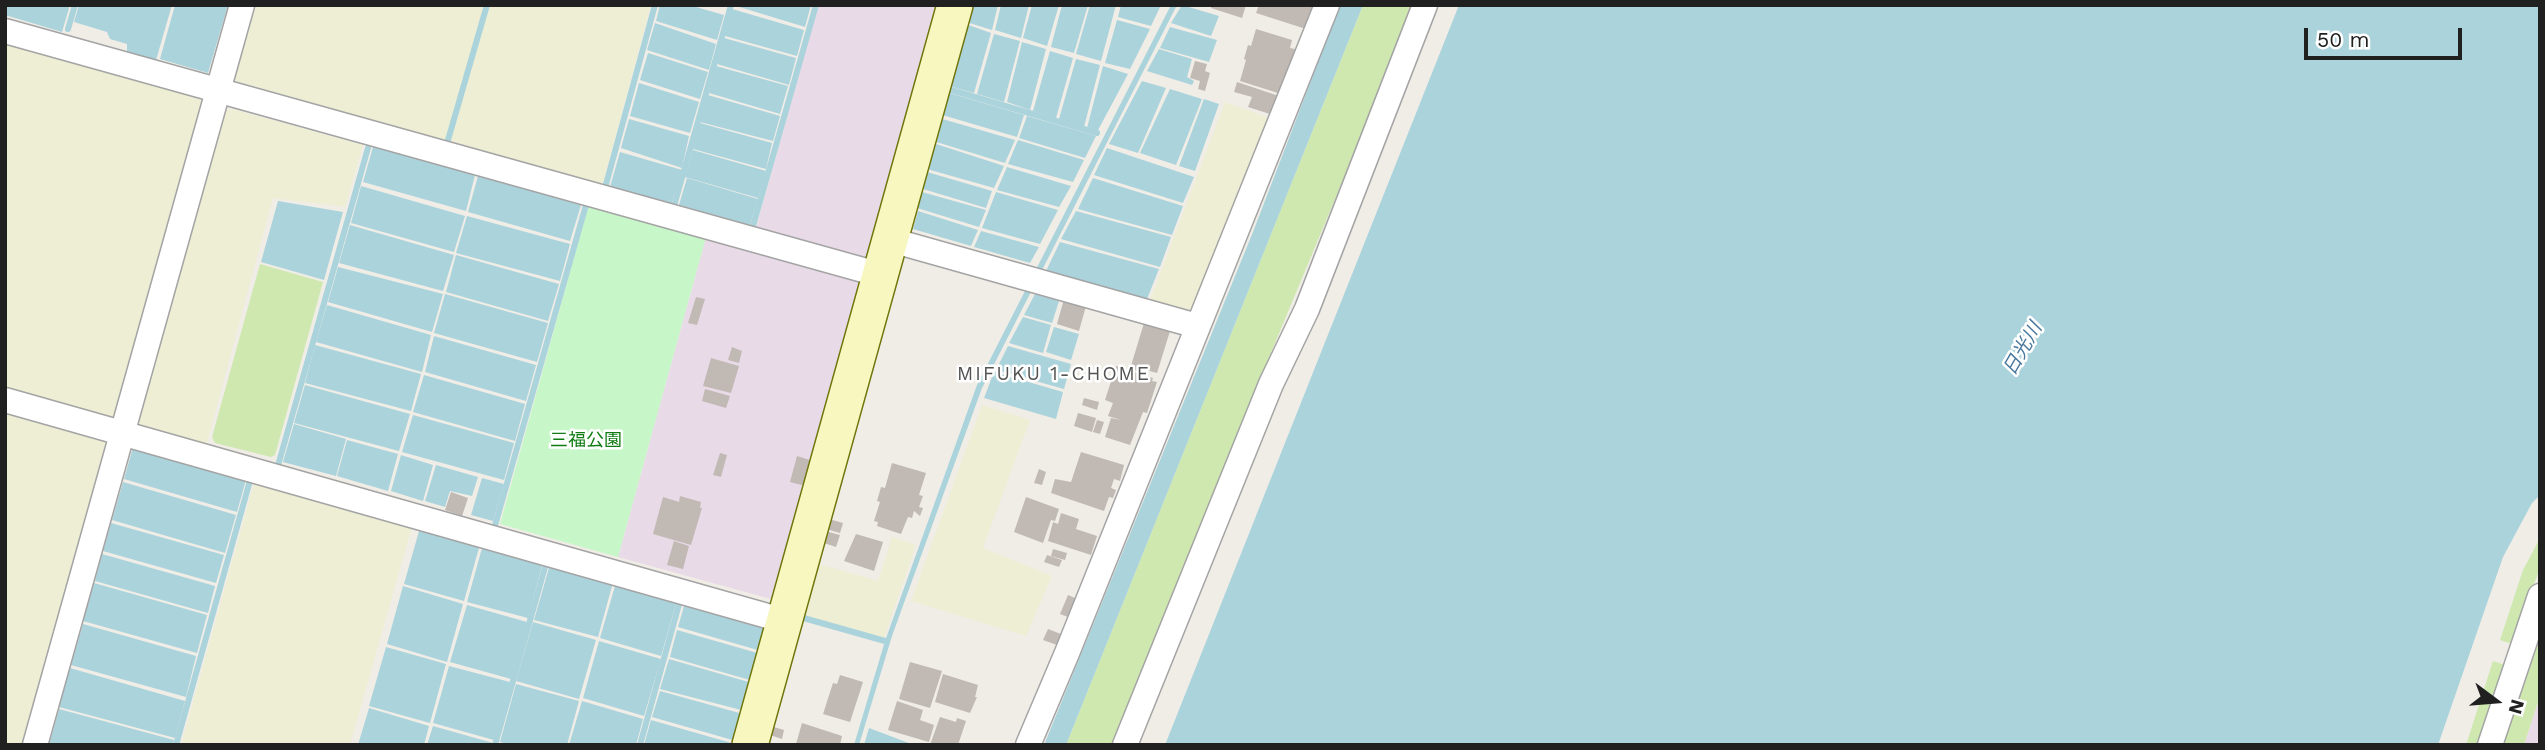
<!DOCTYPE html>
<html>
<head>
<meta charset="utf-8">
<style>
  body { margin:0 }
  #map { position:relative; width:2545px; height:750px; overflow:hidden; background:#f0ede7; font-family:"Work Sans",sans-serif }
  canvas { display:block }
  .frame { position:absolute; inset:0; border:7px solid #202020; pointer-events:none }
  .north { position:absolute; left:2461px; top:666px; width:70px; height:70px; -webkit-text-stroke:5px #fff; paint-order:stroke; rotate:106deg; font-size:19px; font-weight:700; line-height:28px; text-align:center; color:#202020 }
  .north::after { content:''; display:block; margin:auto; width:24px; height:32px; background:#202020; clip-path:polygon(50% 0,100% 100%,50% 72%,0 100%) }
  .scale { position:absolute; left:2304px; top:28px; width:158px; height:32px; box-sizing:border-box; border:4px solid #202020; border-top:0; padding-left:9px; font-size:21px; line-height:24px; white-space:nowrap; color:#202020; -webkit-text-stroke:5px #fff; paint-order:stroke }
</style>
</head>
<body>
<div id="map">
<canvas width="2545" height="750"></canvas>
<div class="frame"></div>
<div class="north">N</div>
<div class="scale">50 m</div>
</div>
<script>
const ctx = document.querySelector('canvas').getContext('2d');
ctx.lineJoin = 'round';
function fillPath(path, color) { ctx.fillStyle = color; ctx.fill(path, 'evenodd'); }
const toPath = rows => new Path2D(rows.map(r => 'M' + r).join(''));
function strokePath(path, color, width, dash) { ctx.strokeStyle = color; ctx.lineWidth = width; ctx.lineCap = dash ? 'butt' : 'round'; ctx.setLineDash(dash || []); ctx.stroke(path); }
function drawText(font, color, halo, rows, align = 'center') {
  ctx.font = font + ' "Work Sans","Noto Sans JP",sans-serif'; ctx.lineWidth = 5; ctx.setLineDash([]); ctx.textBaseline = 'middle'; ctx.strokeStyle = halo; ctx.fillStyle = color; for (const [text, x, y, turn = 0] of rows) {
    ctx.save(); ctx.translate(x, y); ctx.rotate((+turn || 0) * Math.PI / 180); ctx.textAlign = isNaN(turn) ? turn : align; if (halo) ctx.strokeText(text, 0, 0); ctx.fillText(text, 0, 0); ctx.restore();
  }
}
const industrial = toPath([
  [818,5,943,5,868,259,756,228],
  [706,237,860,281,865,290,778,601,618,557],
  [2540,696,2540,745,2524,745]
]);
const farmland = toPath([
  [253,5,651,5,602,187,233,80],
  [5,43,198,97,203,105,116,424,5,396],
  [1225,102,1272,119,1193,311,1186,314,1149,303],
  [232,109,363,145,345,207,273,198,206,446,136,426,224,111],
  [5,405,112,434,28,738,21,745,5,745],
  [982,405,1030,420,983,548,1052,576,1026,636,911,601],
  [255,479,413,523,350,745,181,745],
  [892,537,916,545,884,638,800,615,816,563,878,581]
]);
const grass = toPath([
  [1363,5,1416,5,1260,379,1114,745,1066,745],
  [260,264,323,282,275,455,271,457,215,443,212,437],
  [2540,538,2540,568,2512,644,2500,640,2523,570],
  [2540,627,2540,696,2524,745,2500,745],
  [2493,661,2505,665,2478,745,2466,745]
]);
const park = toPath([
  [589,204,706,237,618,557,500,524]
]);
const water = toPath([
  [5,5,70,5,62,32,5,15],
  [79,5,172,5,156,60,127,52,127,44,110,39,107,32,74,22],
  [175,5,228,5,208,73,160,59],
  [660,5,689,5,724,15,717,40,656,21],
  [733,5,811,5,805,27],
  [968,5,998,5,992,30,963,21],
  [1001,5,1029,5,1021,38,995,30],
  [1032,5,1059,5,1047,46,1023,38],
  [1062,5,1088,5,1074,53,1051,47],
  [1090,5,1116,5,1101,61,1076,54],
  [1121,5,1161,5,1151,26,1118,17],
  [1171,5,1177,5,982,388,892,636,859,745,854,745,885,641,977,385],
  [1182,5,1219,16,1211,36,1171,23],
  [1340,5,1363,5,1066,745,1044,745,1253,232],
  [1459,5,2540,5,2540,495,2532,503,2503,557,2438,745,1165,745],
  [732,9,804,30,797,56,725,36],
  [1117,20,1150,29,1130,69,1105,63],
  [655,23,716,44,709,70,647,50],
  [963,23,991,33,974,93,945,85],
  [1170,27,1217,40,1209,62,1160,48],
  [994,34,1020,41,1004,102,977,94],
  [724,38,796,58,789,85,717,64],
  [1022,42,1046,49,1030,110,1007,102],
  [1159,49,1192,59,1187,77,1194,81,1192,85,1147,71],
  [1050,51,1073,58,1056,118,1033,111],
  [648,53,708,72,700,99,640,80],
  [1076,59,1100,65,1084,127,1059,119],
  [716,66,788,86,780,114,709,93],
  [1103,66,1128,74,1097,132,1087,128],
  [1142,81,1166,88,1138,153,1109,144],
  [639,83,699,102,690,133,630,116],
  [1170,89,1202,99,1176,165,1140,153],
  [946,92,1024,115,1017,137,939,114],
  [708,95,780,116,773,141,700,122],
  [1204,99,1219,104,1195,171,1179,166],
  [1027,116,1096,136,1085,158,1019,138],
  [939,118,1015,140,1005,163,933,141],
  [629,119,689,136,682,168,621,148],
  [700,123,772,143,766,169,693,149],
  [1018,140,1084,160,1073,182,1008,164],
  [933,143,1004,166,994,188,927,169],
  [373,147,475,175,466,211,363,182],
  [1107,148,1194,177,1183,203,1094,175],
  [693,150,766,171,758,198,685,177],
  [620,152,682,170,671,205,610,187],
  [1007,167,1071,186,1059,207,997,190],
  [927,172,992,191,986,208,923,189],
  [478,176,581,205,570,241,468,212],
  [687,178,758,199,750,225,679,205],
  [1093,178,1183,206,1172,235,1078,209],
  [361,186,465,216,454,252,351,223],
  [922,192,986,210,979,227,917,208],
  [996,192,1058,210,1040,244,982,228],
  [278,201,343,212,324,280,261,262],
  [918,211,978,230,971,246,913,229],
  [1076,211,1171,237,1160,267,1061,239],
  [467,216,570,244,560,281,456,253],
  [350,225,454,255,443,291,339,263],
  [981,231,1039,247,1030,263,974,247],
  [1060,242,1159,269,1147,299,1046,271],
  [456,255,559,284,548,321,446,292],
  [338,267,443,294,432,332,328,302],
  [445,294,548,323,537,362,434,333],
  [1035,294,1059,301,1052,323,1024,315],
  [327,305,431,335,422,372,316,342],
  [1023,317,1051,325,1043,353,1009,343],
  [1054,327,1079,334,1071,360,1046,352],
  [434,336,536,365,526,401,425,372],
  [315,345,421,374,411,411,305,383],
  [1008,346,1071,364,1064,389,996,370],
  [994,372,1063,392,1056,419,984,398],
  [424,375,525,404,515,441,413,412],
  [305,385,410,414,399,451,294,423],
  [413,415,514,443,504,480,402,452],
  [294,424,346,439,336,476,283,462],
  [347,440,398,454,388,491,337,476],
  [134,444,247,476,237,512,124,479],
  [401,455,433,465,423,501,391,491],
  [436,465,478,477,472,496,450,491,445,507,425,501],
  [482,478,504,484,493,521,471,515],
  [123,482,236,515,225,553,112,520],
  [111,523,224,555,216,583,103,551],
  [421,524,481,541,464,601,404,584],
  [484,541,544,558,528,618,467,602],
  [102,554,215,586,208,613,95,581],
  [551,561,614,579,598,637,534,620],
  [617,579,678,597,661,656,600,638],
  [94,583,207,615,197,653,83,621],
  [403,586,463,604,447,662,387,644],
  [686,599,770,623,761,651,678,627],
  [467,605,527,622,511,679,450,662],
  [533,622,596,640,579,699,516,681],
  [83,624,196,656,186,697,71,665],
  [677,630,761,654,753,681,670,657],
  [599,641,661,659,644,716,583,698],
  [386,647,446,664,430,723,369,706],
  [669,659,752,683,745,711,660,689],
  [449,666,510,682,494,740,433,723],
  [70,668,185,701,175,738,59,707],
  [516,684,579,701,567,745,511,745,500,742],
  [660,691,743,714,736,741,652,717],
  [582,701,643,719,636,745,569,745],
  [369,708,429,726,424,745,358,745],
  [59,709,174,740,173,745,49,745],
  [651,720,735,744,644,745],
  [433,726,493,743,493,745,427,745],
  [869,728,914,745,864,745]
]);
const stream = toPath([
  [68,29,75,5],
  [951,90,1097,133],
  [448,140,487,5],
  [605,188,655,5],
  [674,206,731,5],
  [753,226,816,5],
  [277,469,368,148],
  [494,529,586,205],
  [800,617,885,641],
  [176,745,251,477],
  [495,745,547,560],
  [640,745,681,597]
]);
const building = toPath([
  [1212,5,1246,5,1242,18,1211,8],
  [1259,5,1314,5,1306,29,1256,13],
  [1256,29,1292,40,1290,48,1295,49,1281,94,1240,81,1246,60,1244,59,1248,45,1251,46],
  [1195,61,1207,64,1205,71,1210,73,1205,91,1198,89,1200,81,1190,78],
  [1237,82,1279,96,1273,115,1248,107,1252,97,1234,92],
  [696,297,705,299,697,325,688,323],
  [1064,299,1086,306,1079,331,1057,324],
  [1144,323,1170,331,1157,373,1142,369,1141,372,1130,369],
  [732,347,742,351,739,363,728,360],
  [711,358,739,366,731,393,703,386],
  [1116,366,1153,378,1152,381,1157,382,1147,413,1143,412,1130,445,1105,437,1111,418,1121,420,1108,416,1113,403,1105,400],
  [705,389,730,396,726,408,702,401],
  [1084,398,1099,402,1097,410,1082,405],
  [1078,413,1096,418,1092,432,1074,426],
  [1097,420,1104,422,1100,434,1093,432],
  [1081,452,1124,465,1120,481,1114,479,1111,488,1116,490,1113,498,1109,497,1104,511,1051,493,1055,479,1071,482],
  [720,453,727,455,721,477,713,475],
  [797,456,813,461,806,486,790,482],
  [892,463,926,473,919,495,923,496,919,507,923,508,920,516,914,511,912,518,908,517,901,534,877,526,878,522,874,521,880,502,877,501,881,487,885,488],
  [1039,469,1046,472,1042,485,1034,483],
  [451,492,468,498,462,516,445,510],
  [680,496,701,502,700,508,702,508,691,545,653,534,663,497,679,502],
  [1026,497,1059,509,1055,521,1051,520,1043,543,1014,532],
  [1061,513,1079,519,1076,529,1097,536,1091,555,1048,541,1053,522,1058,524],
  [829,519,843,523,840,533,826,529],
  [825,531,840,535,836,547,821,542],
  [856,534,883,542,874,571,844,561],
  [674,541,689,546,683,569,667,565],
  [1053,549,1067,553,1065,560,1051,556],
  [1047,555,1062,560,1059,567,1044,562],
  [1068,595,1075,598,1068,617,1060,614],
  [1048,629,1061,634,1057,645,1043,640],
  [910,662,942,671,930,708,899,699],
  [943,674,978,685,975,697,977,697,970,713,935,702],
  [840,675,863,682,850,722,823,714,833,683,837,684],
  [897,701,923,710,920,720,934,725,929,742,888,730],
  [940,717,956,722,957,718,966,721,958,745,930,745],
  [802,723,842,736,840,745,796,744],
  [770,726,784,730,782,739,767,734]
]);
const street = toPath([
  [5,31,881,275],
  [891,240,1197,326],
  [5,400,785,621],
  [35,745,242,5],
  [1028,745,1067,653,1327,5],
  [1125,745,1271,384,1307,309,1425,5],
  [2490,745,2540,596]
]);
const secondary = toPath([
  [750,745,955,5]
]);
const parkNames = [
  ["三福公園",586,441]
];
const waterNames = [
  ["日光川",2023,349,-60]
];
const neighbourhoodNames = [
  ["MIFUKU 1-CHOME",1054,374]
];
fillPath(industrial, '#e9dae7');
fillPath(farmland, '#edeed4');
fillPath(grass, '#cee8b0');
fillPath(park, '#c7f7c9');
fillPath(water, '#aad3dc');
strokePath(stream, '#aad3dc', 6);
fillPath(building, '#c1b9b4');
strokePath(street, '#a4a4a4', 27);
strokePath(secondary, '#6f750a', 38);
strokePath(street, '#fff', 24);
strokePath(secondary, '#f7f7bf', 35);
drawText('18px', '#117c14', '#fff', parkNames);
drawText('italic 19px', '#4a789d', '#fff', waterNames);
ctx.letterSpacing = '2px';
drawText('19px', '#535353', '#fff', neighbourhoodNames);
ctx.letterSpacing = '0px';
</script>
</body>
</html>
